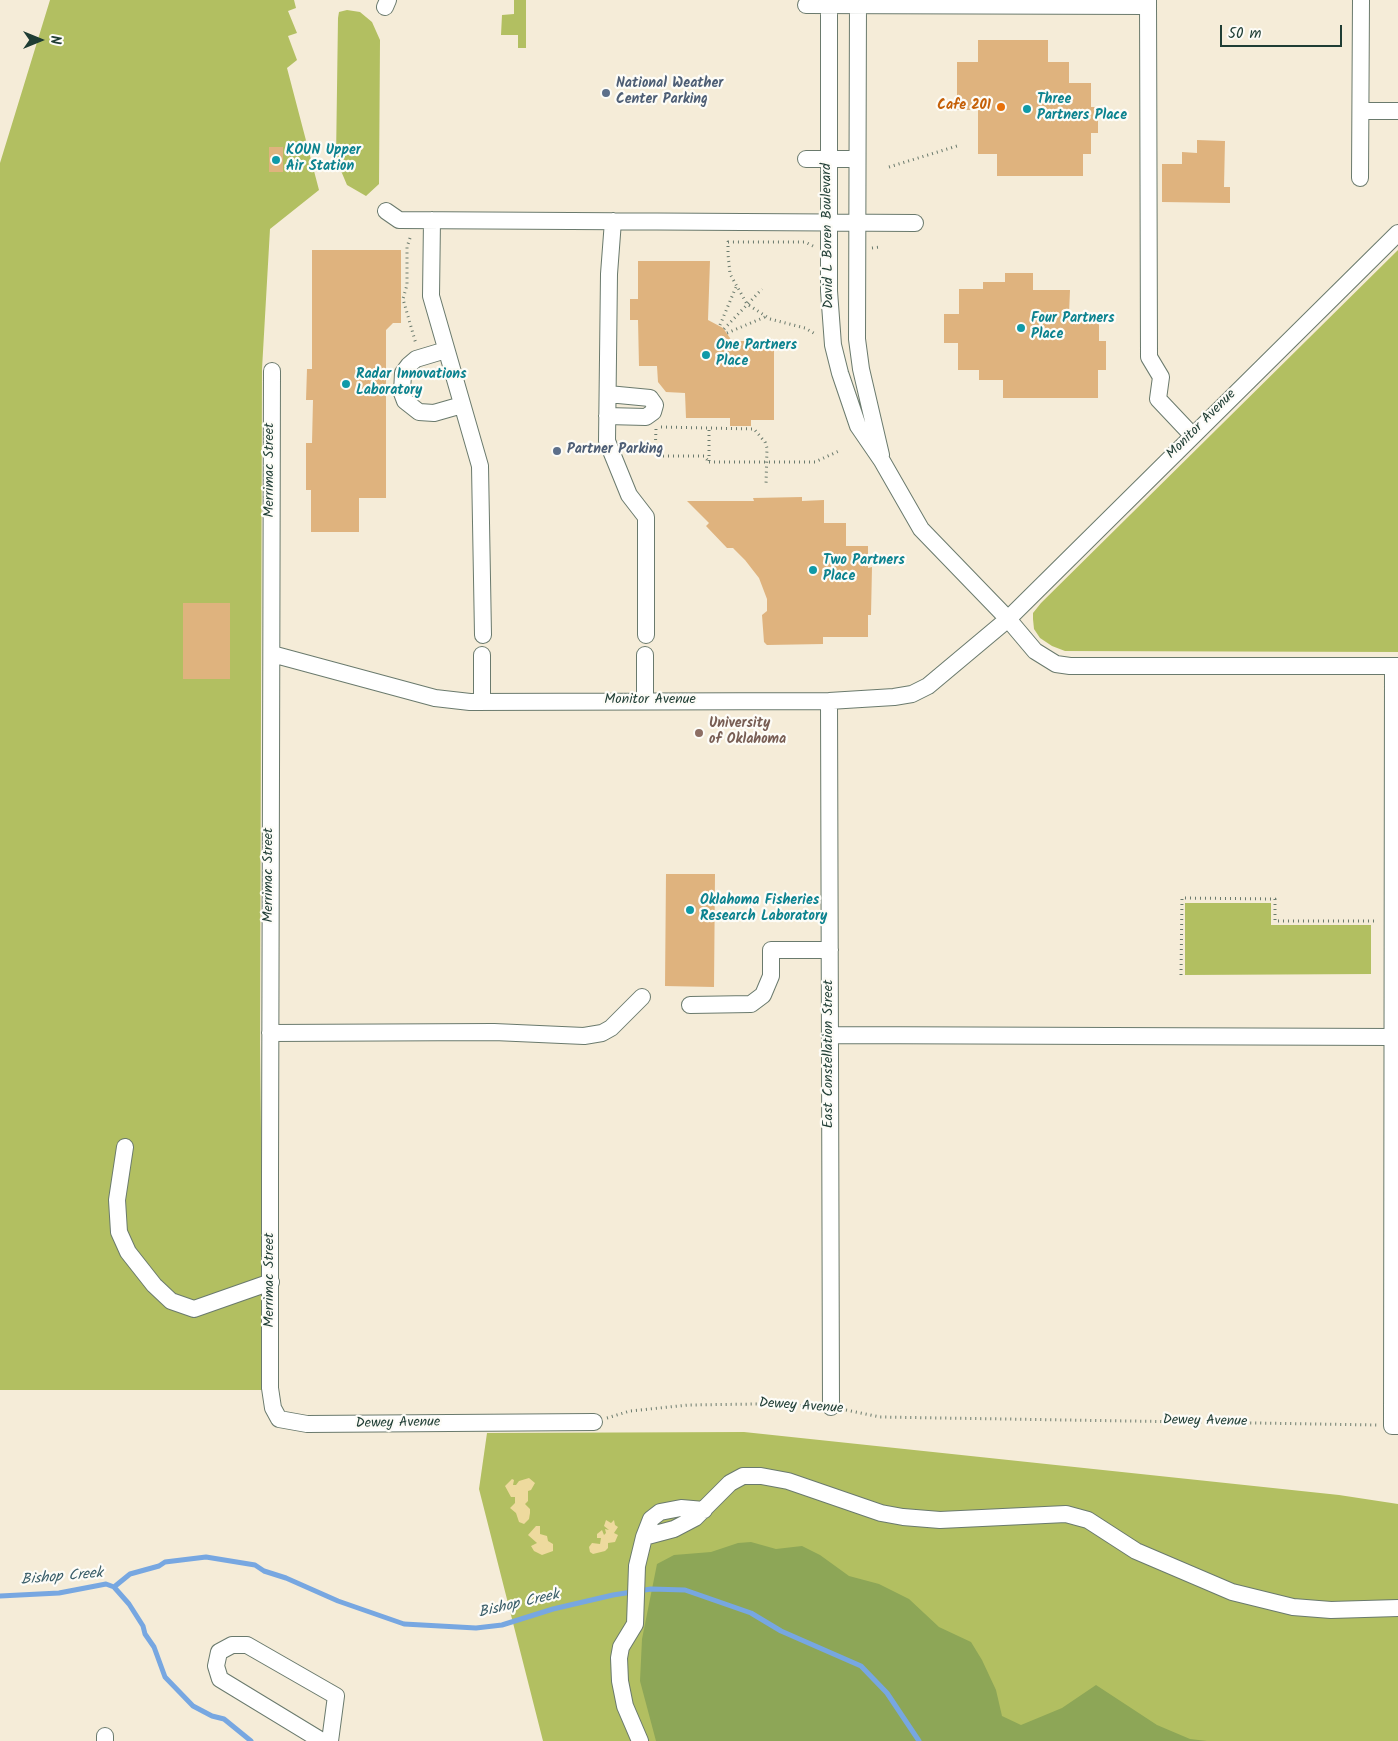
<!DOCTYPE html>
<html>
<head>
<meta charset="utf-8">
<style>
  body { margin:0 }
  #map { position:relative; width:1398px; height:1741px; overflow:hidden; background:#f5ecd8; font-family:Kalam,sans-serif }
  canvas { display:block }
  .north { position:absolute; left:15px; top:15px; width:50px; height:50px; -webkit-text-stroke:4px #fdfcf7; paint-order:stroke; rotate:90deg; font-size:14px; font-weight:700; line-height:20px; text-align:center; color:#1f3d34 }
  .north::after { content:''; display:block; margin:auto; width:18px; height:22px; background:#1f3d34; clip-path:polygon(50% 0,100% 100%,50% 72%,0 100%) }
  .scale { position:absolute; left:1220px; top:25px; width:122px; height:22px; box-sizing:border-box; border:2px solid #1f3d34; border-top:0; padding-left:6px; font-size:15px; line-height:18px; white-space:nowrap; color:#1f3d34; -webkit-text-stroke:4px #fdfcf7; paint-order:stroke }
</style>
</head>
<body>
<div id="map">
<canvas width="1398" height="1741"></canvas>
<div class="north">N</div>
<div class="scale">50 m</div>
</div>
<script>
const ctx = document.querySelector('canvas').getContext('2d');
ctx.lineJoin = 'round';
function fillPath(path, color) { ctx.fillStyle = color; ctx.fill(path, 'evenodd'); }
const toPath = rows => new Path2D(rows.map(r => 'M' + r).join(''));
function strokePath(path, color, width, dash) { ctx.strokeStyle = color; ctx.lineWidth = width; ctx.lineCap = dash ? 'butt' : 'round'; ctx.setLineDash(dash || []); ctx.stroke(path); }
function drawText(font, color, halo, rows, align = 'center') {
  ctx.font = font + ' Kalam,sans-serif'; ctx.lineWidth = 4.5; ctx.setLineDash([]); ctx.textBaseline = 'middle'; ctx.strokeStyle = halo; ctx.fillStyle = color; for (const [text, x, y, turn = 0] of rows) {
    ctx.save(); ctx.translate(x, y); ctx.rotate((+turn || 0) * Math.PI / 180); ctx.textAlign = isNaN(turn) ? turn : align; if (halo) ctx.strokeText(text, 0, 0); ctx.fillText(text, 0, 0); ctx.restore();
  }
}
const green = toPath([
  [50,0,294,0,296,8,288,11,297,33,288,36,297,60,287,68,319,190,270,229,262,369,260,1043,264,1390,0,1390,0,163],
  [514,0,526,0,526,48,518,48,518,35,501,35,502,15,514,14],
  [347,10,360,12,372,22,380,40,379,184,366,196,347,185,336,159,338,18,339,12],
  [1398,250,1398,652,1065,651,1052,646,1040,638,1034,629,1033,619,1033,613,1041,603],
  [1185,903,1271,903,1271,925,1371,925,1371,974,1185,975],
  [744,1432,1339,1495,1398,1504,1398,1741,543,1741,479,1489,487,1433]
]);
const forest = toPath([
  [751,1542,776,1549,802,1546,820,1555,849,1576,879,1584,909,1599,939,1627,971,1642,982,1660,996,1690,1002,1716,1021,1725,1062,1708,1096,1685,1157,1725,1190,1739,1207,1741,656,1741,640,1681,642,1639,657,1564,674,1555,711,1552,738,1543]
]);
const sand = toPath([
  [529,1478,535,1483,531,1490,528,1491,528,1501,525,1504,530,1509,530,1513,529,1519,524,1524,519,1522,516,1513,510,1508,515,1503,515,1497,511,1497,505,1486,512,1479,514,1480,513,1485,516,1485,519,1481],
  [606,1520,611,1523,614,1520,615,1525,618,1527,614,1533,618,1535,615,1542,608,1543,608,1548,605,1551,593,1554,590,1552,589,1547,592,1543,600,1544,601,1538,597,1538,597,1534,602,1530,604,1535,606,1533,605,1529,609,1530,604,1526],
  [536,1526,540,1526,540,1534,547,1536,548,1541,553,1544,553,1551,542,1555,534,1551,531,1546,537,1543,528,1535]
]);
const stream = toPath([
  [114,1587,130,1574,159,1566,165,1562,206,1557,255,1565,264,1571,286,1578,338,1601,404,1624,476,1628,502,1625,553,1609,613,1595,651,1589,685,1590,751,1613,781,1631,861,1666,887,1693,919,1741],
  [0,1596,59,1593,106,1584,114,1587,129,1604,143,1626,145,1634,154,1647,165,1677,193,1706,212,1716,224,1719,251,1741]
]);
const building = toPath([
  [978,40,1048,40,1048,62,1069,62,1069,83,1091,83,1091,107,1098,107,1098,133,1091,133,1091,154,1083,154,1083,176,997,176,997,154,978,154,978,110,957,110,957,62,978,62],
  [1197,140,1225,141,1224,187,1230,187,1230,203,1162,202,1162,164,1182,164,1182,152,1197,153],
  [269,147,283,147,283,172,269,172],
  [312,250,401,250,401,323,393,323,386,330,386,498,359,498,359,532,311,532,311,490,306,490,306,443,312,443,313,400,306,400,307,369,312,369],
  [638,261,710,261,708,320,723,328,732,341,774,341,774,420,751,420,751,426,730,426,730,418,686,418,685,393,666,392,658,382,657,366,639,366,638,320,630,320,630,299,638,299],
  [1005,273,1033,273,1033,290,1070,290,1069,314,1099,314,1099,341,1106,341,1106,370,1098,370,1098,398,1003,398,1003,380,979,380,979,370,958,370,958,343,944,343,944,314,959,314,959,289,983,289,983,282,1005,282],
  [802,497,802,501,824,500,824,523,846,523,846,546,868,546,868,568,872,567,871,615,868,615,868,637,823,637,823,644,767,645,764,642,762,615,767,611,767,599,759,578,745,560,733,548,727,548,706,526,709,523,687,501,754,501,753,498],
  [183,603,230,603,230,679,183,679],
  [666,874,715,874,714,987,665,986]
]);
const path = toPath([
  [889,167,957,146],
  [410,238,407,247,407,285,403,299,416,344],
  [813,246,805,242,728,242,728,254,730,274,747,304,770,319,805,328,817,335],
  [872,248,880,247],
  [720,325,736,287],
  [724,329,762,289],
  [727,333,765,317],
  [661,427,754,429,765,442,767,448,766,485],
  [656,429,655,456,704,456,709,462],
  [709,461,709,427],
  [709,462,815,462,841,450],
  [1181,975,1182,898,1275,899,1275,921,1377,921],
  [846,1410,880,1417,1378,1425],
  [607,1418,630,1411,689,1405,756,1404,817,1406]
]);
const minor = toPath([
  [829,0,829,291,833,345,840,373,858,426,882,461,921,529,1008,619,1398,233],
  [858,0,857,339,861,369,881,455],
  [1148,0,1149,357,1161,377,1158,399,1192,435],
  [806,5,1148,6],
  [385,7,388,0],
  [1361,111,1398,111],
  [806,159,857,159],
  [1360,178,1361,0],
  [386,211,399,220,915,223],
  [432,220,431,296,480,466,483,635],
  [613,221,609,274,607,441,629,495,646,517,646,635],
  [446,350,416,359,409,365,403,373,402,393,405,401,419,412,434,413,462,405],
  [272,371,270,1175,270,1388,273,1408,279,1419,307,1424,594,1422],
  [607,416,646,417,653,412,655,405,650,398,608,394],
  [272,654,435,698,470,702,829,701,894,697,912,694,928,686,1008,619,1035,651,1056,664,1070,666,1398,666],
  [482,655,482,702],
  [1393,666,1392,1426,1398,1426],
  [645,701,645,655],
  [829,701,831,1407],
  [690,1005,751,1004,763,995,771,976,771,950,830,950],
  [270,1033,494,1032,584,1036,602,1033,611,1028,642,997],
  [830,1035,1392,1037],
  [125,1147,117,1200,119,1232,128,1252,154,1285,171,1301,194,1309,271,1282],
  [644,1537,651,1519,660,1512,681,1508,704,1510],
  [105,1741,105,1736],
  [322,1741,220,1679,216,1666,219,1652,232,1645,247,1645,336,1696,330,1741],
  [640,1741,625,1706,620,1681,619,1658,621,1647,635,1624,637,1566,644,1537,674,1529,695,1518,730,1483,743,1476,761,1476,788,1481,881,1513,903,1517,940,1520,1066,1514,1088,1520,1136,1551,1232,1592,1293,1607,1331,1610,1398,1608]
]);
const markers = [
  [606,93,5,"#5c6f8a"],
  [1001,107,5,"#e8710a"],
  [1027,109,5,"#0f9aa8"],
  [276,160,5,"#0f9aa8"],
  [1021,328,5,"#0f9aa8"],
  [706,355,5,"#0f9aa8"],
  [346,384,5,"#0f9aa8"],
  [557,451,5,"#5c6f8a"],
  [813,570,5,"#0f9aa8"],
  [699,733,5,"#8d6e63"],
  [690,910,5,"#0f9aa8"]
];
const serviceNames = [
  ["National Weather",616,85],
  ["Center Parking",616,101],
  ["Partner Parking",567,451]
];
const cultureNames = [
  ["Three",1037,101],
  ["Partners Place",1037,117],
  ["KOUN Upper",286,152],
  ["Air Station",286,168],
  ["Four Partners",1031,320],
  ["Place",1031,336],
  ["One Partners",716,347],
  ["Place",716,363],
  ["Radar Innovations",356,376],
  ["Laboratory",356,392],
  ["Two Partners",823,562],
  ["Place",823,578],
  ["Oklahoma Fisheries",700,902],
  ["Research Laboratory",700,918]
];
const foodNames = [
  ["Cafe 201",991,107]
];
const streetNames = [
  ["David L Boren Boulevard",829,236,-91],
  ["Monitor Avenue",1202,425,-45],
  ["Merrimac Street",271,470,-90],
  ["Monitor Avenue",650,701],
  ["Merrimac Street",270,875,-90],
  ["East Constellation Street",830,1054,-90],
  ["Merrimac Street",271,1280,-90],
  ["Dewey Avenue",801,1407,4],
  ["Dewey Avenue",1205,1422,1],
  ["Dewey Avenue",398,1424,-1]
];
const educationNames = [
  ["University",709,725],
  ["of Oklahoma",709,741]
];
const waterNames = [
  ["Bishop Creek",62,1578,-5],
  ["Bishop Creek",519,1605,-13]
];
fillPath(green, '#b2bf61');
fillPath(forest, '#8da657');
fillPath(sand, '#eeda9e');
strokePath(stream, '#77a7e1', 5);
fillPath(building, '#dfb37e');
strokePath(minor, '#6a7a6d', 18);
strokePath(path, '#6a7a6d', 3, [1, 4]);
strokePath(minor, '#fff', 16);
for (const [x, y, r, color] of markers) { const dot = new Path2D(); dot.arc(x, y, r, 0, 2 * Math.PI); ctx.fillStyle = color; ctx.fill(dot); strokePath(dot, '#fdfcf7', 2); }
drawText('bold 14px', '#4e5e75', '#fdfcf7', serviceNames, 'left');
drawText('bold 14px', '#0d838f', '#fdfcf7', cultureNames, 'left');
drawText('bold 14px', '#c56008', '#fdfcf7', foodNames, 'right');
drawText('14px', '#1f3d34', '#fdfcf7', streetNames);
drawText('bold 14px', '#785e54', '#fdfcf7', educationNames, 'left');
drawText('italic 15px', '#395d68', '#fdfcf7', waterNames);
</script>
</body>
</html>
